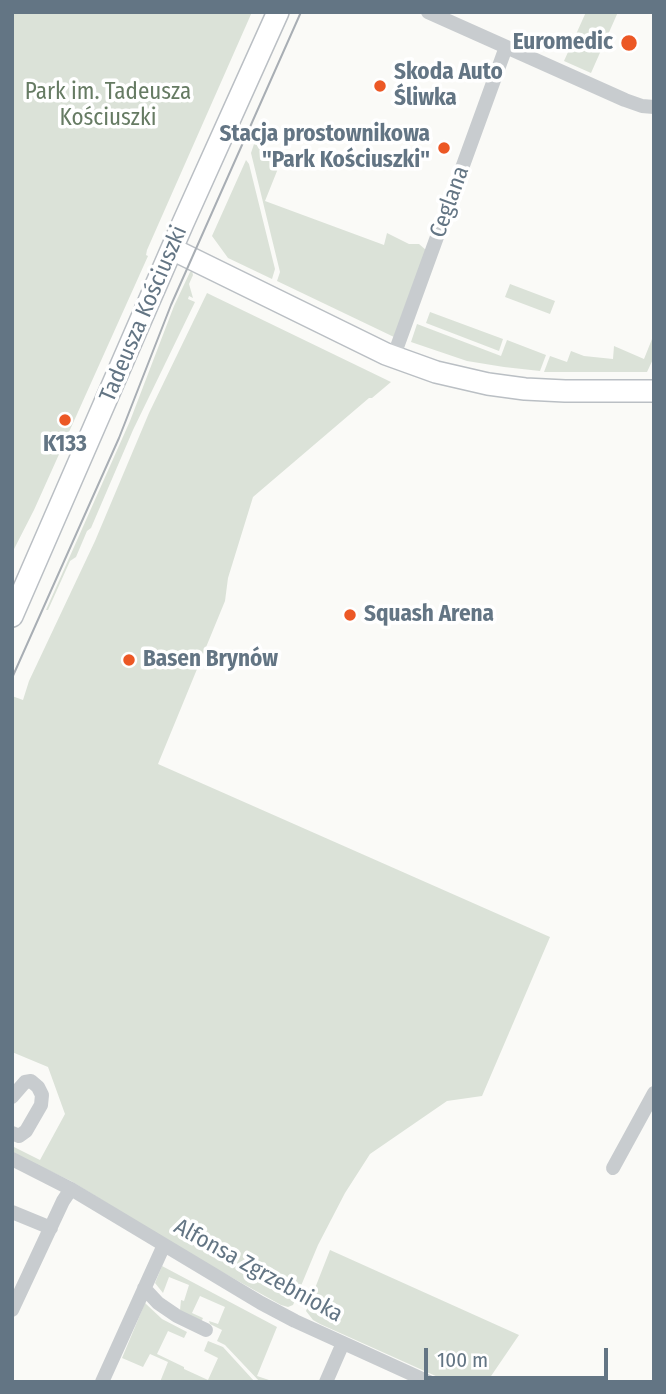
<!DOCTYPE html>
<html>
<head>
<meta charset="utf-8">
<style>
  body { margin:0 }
  #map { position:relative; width:666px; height:1394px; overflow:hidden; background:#fafaf7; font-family:"Fira Sans Condensed",sans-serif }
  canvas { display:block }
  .frame { position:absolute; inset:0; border:14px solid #637584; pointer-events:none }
  .scale { position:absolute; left:424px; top:1348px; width:184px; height:32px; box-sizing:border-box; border:4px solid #637584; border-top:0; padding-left:9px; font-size:21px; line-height:24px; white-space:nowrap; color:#637584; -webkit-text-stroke:5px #fff; paint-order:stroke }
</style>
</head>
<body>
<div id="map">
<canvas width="666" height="1394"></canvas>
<div class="frame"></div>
<div class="scale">100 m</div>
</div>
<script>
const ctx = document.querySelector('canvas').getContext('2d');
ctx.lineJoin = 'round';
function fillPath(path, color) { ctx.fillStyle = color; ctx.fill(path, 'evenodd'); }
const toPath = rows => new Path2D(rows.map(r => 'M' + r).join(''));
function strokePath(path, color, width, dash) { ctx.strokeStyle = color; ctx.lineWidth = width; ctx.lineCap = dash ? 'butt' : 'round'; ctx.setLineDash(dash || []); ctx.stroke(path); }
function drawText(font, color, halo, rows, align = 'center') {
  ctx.font = font + ' "Fira Sans Condensed",sans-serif'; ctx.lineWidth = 7; ctx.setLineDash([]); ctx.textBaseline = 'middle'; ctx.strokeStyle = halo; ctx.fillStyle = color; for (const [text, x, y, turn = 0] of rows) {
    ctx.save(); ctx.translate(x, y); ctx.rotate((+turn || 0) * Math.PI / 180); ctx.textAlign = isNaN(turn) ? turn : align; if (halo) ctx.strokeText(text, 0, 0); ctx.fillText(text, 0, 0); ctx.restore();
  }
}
const green = toPath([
  [12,12,252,12,147,250,146,255,148,256,34,510,12,553],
  [586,12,618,12,591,73,564,61],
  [254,144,283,156,265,201,384,245,387,233,409,244,419,244,426,250,394,337,277,281,280,272,251,153],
  [246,160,249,164,275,269,272,279,228,258,212,236],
  [192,271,193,275,189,284,193,298,189,296,188,299,195,302,133,430,91,528,87,531,76,557,70,561,48,610,46,610,130,421,174,306,190,272],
  [510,284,555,301,550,314,505,297],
  [207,293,391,382,372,398,369,398,253,497,228,578,225,601,158,764,550,937,482,1096,447,1101,370,1154,345,1193,318,1245,293,1305,288,1307,281,1305,195,1257,71,1181,12,1153,12,1146,40,1160,65,1114,48,1067,12,1052,12,696,23,700,29,681,95,541,149,413],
  [430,312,503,339,499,351,426,323],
  [417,324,501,356,507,340,546,355,540,371,504,367,467,361,411,342],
  [654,334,654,357,647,372,544,372,550,356,567,362,571,351,584,356,613,359,614,346,644,359],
  [330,1250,519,1335,487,1382,449,1382,320,1324,313,1320,306,1311],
  [162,1266,277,1327,257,1376,275,1382,260,1382,225,1345,217,1341,222,1330,210,1324,209,1321,218,1324,225,1307,200,1296,192,1313,203,1318,200,1324,180,1310,181,1300,184,1301,189,1285,169,1277,163,1293,155,1283],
  [145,1303,162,1319,187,1332,184,1338,168,1331,157,1354,184,1367,184,1369,208,1380,218,1358,204,1351,208,1341,223,1347,255,1382,160,1382,168,1362,150,1354,143,1367,122,1358]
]);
const street = toPath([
  [428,12,625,100,642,106,654,107],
  [393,358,506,47],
  [12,1097,25,1082,31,1081,38,1087,42,1095,41,1105,26,1131,19,1136,12,1133],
  [12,1159,71,1189,261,1303,295,1321,429,1382],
  [613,1168,654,1093],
  [12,1212,51,1228],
  [144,1288,158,1303,177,1316,206,1330],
  [12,1310,63,1201,71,1189],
  [102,1382,164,1245],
  [326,1382,343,1343]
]);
const secondary = toPath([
  [172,249,386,354,436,372,488,384,525,389,565,391,654,391],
  [12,616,183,223,278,12]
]);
const tram = toPath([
  [12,678,119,438,171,305,301,12]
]);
const markers = [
  [629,43,9,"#ec5825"],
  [380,86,7,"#ec5825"],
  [444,148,7,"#ec5825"],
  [65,420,7,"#ec5825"],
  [350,615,7,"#ec5825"],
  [129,660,7,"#ec5825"]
];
const poiNames = [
  ["Euromedic",613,43,"right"],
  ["Skoda Auto",394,73],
  ["Śliwka",394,99],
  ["Stacja prostownikowa",430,135,"right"],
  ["\"Park Kościuszki\"",430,161,"right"],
  ["K133",65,445,"center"],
  ["Squash Arena",364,615],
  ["Basen Brynów",143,660]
];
const parkNames = [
  ["Park im. Tadeusza",108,93],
  ["Kościuszki",108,119]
];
const streetNames = [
  ["Ceglana",450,202,-70],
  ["Tadeusza Kościuszki",144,314,-67],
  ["Alfonsa Zgrzebnioka",258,1271,29]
];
fillPath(green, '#dbe2d8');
strokePath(secondary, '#babfc4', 24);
strokePath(street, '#c8cccf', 14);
strokePath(secondary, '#fff', 21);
strokePath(tram, '#a8aeb4', 2);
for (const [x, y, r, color] of markers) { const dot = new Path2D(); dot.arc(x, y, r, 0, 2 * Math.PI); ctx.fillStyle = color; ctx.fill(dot); strokePath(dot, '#fff', 2.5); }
drawText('bold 23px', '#637584', '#fff', poiNames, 'left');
drawText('23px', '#667b63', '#fff', parkNames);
drawText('23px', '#637584', '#fff', streetNames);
</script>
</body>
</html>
